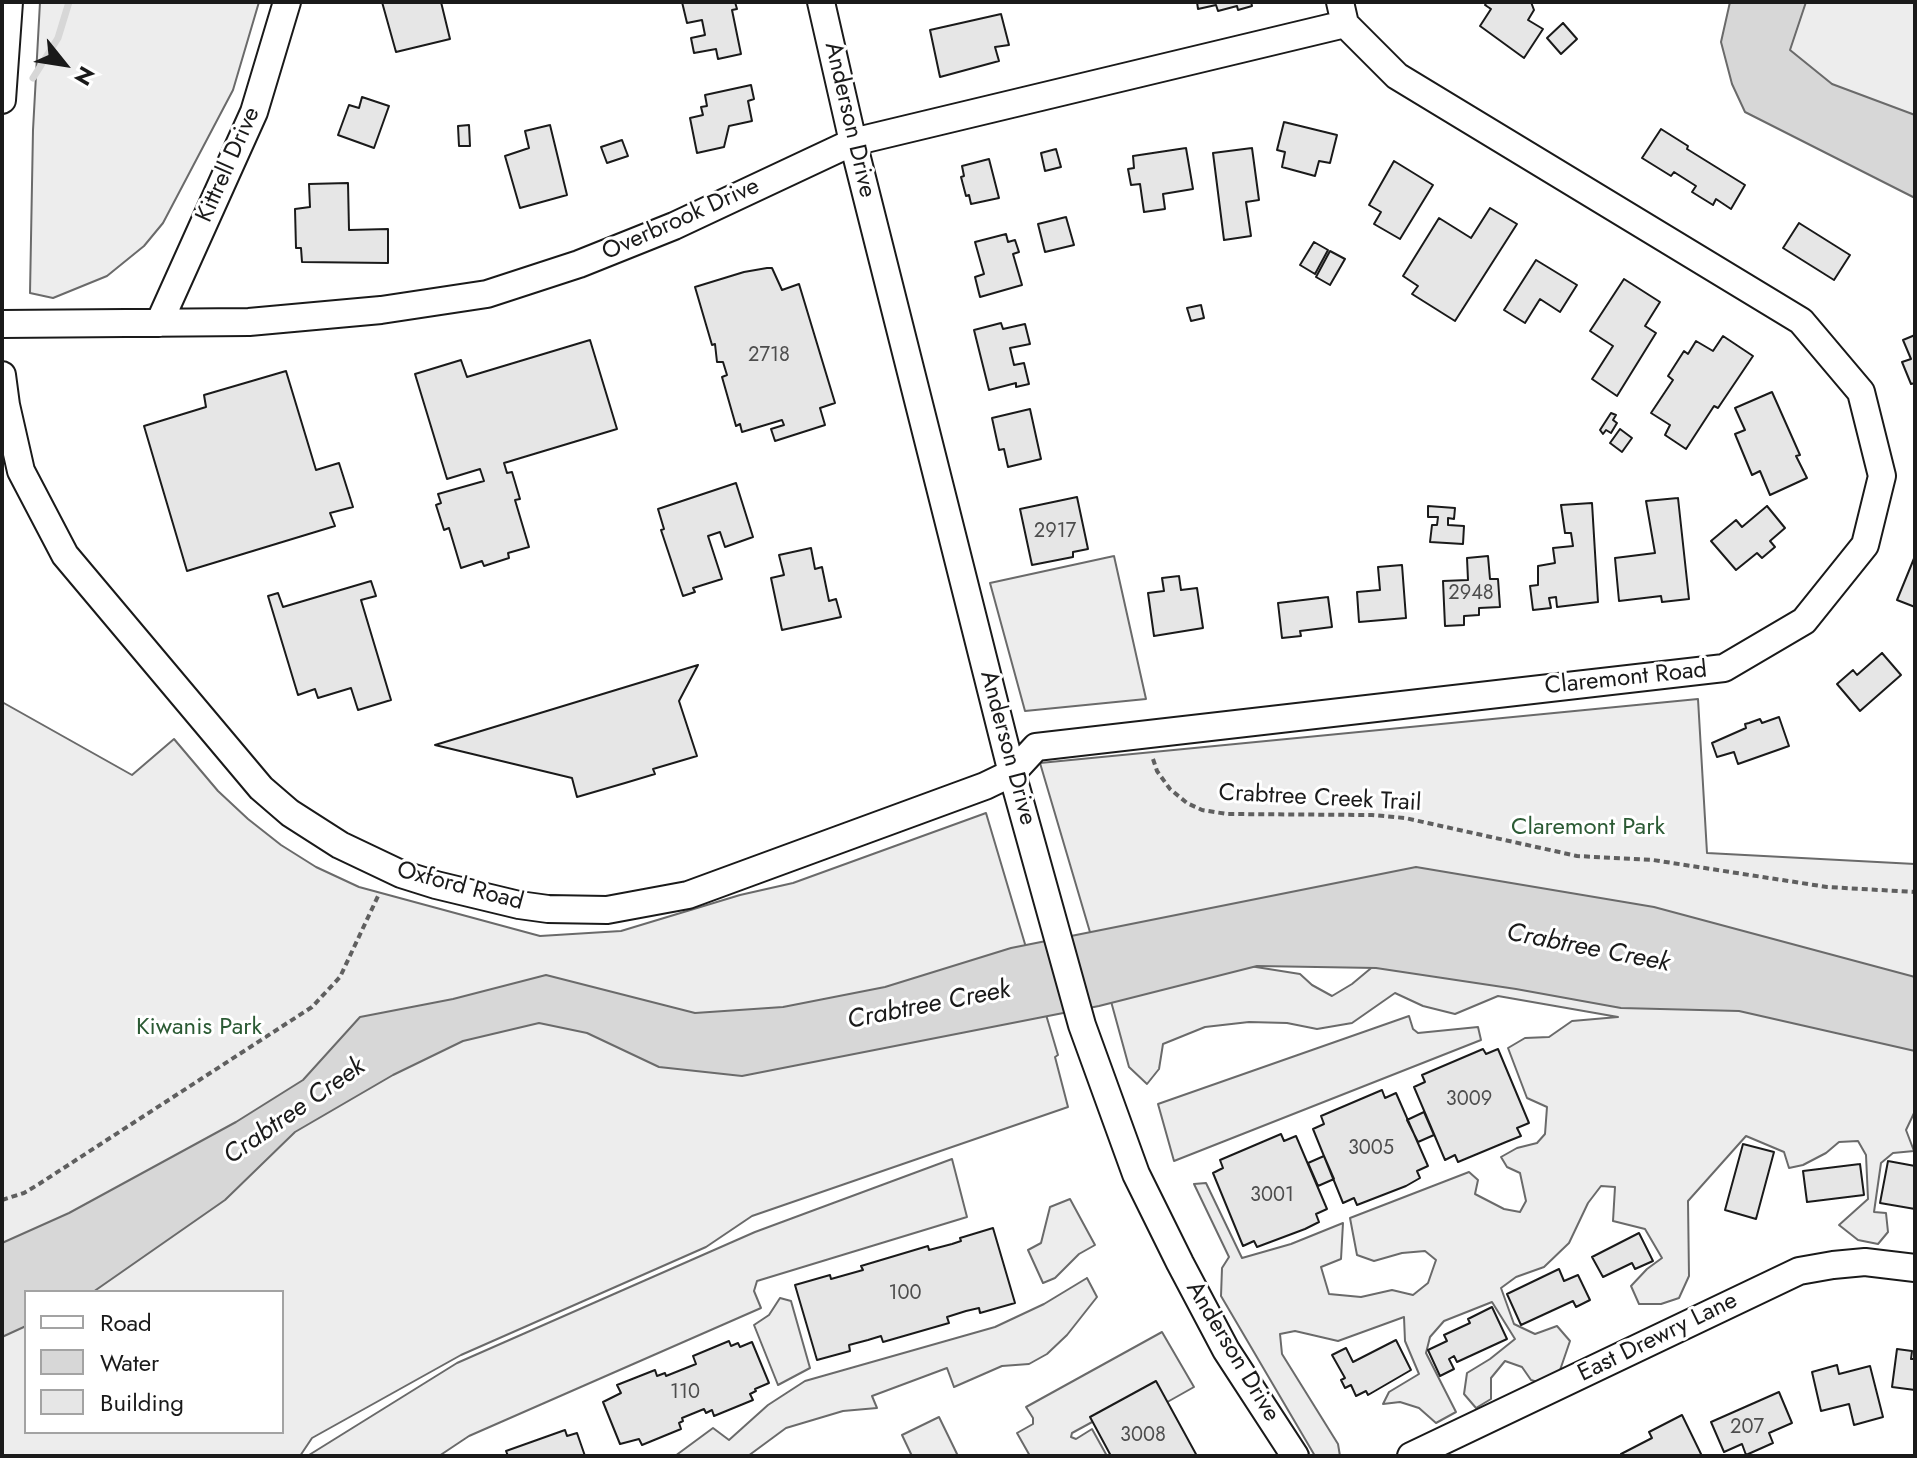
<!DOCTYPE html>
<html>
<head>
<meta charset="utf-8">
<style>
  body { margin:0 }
  #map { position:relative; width:1917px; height:1458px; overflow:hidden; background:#fff; font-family:Jost,sans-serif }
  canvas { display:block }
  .frame { position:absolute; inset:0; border:4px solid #1a1a1a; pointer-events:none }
  .legend { position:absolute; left:24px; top:1290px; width:260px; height:144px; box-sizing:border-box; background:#fff; border:2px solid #a3a3a3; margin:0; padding:10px 14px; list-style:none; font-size:24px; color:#1a1a1a }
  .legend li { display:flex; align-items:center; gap:16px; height:40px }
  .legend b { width:40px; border:2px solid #a3a3a3 }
  .north { position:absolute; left:24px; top:24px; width:80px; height:80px; -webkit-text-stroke:6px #fff; paint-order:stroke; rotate:120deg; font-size:22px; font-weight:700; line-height:32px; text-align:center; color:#1a1a1a }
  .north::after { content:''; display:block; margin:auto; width:28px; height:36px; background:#1a1a1a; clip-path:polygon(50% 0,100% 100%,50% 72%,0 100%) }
</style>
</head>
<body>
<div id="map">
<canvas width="1917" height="1458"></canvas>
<div class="frame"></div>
<ul class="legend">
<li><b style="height:10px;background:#fff"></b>Road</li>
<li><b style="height:22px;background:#d7d7d7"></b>Water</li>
<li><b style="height:22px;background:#e6e6e6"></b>Building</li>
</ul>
<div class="north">N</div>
</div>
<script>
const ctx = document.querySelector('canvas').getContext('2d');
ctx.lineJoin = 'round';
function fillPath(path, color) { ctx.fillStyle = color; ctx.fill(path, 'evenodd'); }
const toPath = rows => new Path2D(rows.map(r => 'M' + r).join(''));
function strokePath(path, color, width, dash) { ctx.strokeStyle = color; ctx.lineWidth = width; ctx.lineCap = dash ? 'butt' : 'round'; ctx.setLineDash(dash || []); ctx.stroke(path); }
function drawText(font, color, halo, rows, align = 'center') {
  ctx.font = font + ' Jost,sans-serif'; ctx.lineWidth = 6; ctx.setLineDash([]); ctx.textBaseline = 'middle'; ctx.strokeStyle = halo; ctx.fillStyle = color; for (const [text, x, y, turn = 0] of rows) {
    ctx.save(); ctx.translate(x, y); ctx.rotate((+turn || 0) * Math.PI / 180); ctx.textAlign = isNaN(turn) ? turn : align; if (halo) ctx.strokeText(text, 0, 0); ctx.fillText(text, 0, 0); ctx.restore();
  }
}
const built = toPath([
  [40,2,259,2,233,90,163,223,144,246,107,276,53,298,30,293,33,130,40,2],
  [1747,2,1915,2,1915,167,1846,136,1747,2],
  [1114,556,1146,699,1025,711,990,583,1114,556],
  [1698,699,1707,853,1915,864,1915,1024,1605,946,1100,966,1040,763,1698,699],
  [2,702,132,775,174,739,218,791,248,819,281,845,316,867,359,887,540,936,621,931,740,895,793,883,986,813,1058,1055,1055,1057,1068,1107,752,1216,706,1247,461,1355,312,1438,300,1456,2,1456,2,702],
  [26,1292,282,1292,282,1432,26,1432,26,1292],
  [1237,964,1300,974,1312,985,1332,996,1352,984,1376,964,1915,1029,1915,1111,1906,1130,1914,1151,1893,1153,1881,1163,1874,1212,1886,1213,1888,1232,1878,1244,1858,1240,1839,1225,1868,1199,1866,1155,1858,1141,1839,1142,1826,1153,1803,1165,1789,1168,1784,1152,1746,1136,1688,1201,1689,1276,1679,1298,1661,1304,1639,1304,1631,1286,1647,1269,1662,1258,1645,1229,1613,1221,1615,1187,1601,1186,1588,1203,1569,1243,1544,1267,1516,1277,1501,1288,1514,1324,1535,1334,1557,1326,1570,1341,1558,1376,1541,1383,1531,1380,1522,1367,1505,1361,1491,1378,1491,1399,1476,1408,1464,1394,1467,1373,1490,1359,1515,1339,1492,1302,1444,1321,1430,1337,1426,1353,1456,1412,1436,1423,1419,1408,1400,1402,1383,1404,1389,1392,1419,1374,1405,1341,1404,1317,1338,1341,1295,1331,1280,1334,1282,1354,1338,1444,1340,1456,1315,1456,1221,1296,1222,1268,1229,1257,1194,1184,1206,1183,1242,1258,1291,1244,1343,1223,1341,1259,1321,1267,1329,1294,1361,1297,1392,1290,1413,1295,1428,1283,1436,1260,1425,1251,1402,1253,1374,1261,1357,1255,1350,1218,1469,1172,1478,1180,1475,1194,1504,1209,1520,1212,1526,1201,1520,1173,1507,1167,1501,1157,1517,1148,1537,1143,1545,1134,1547,1107,1527,1098,1508,1048,1525,1038,1549,1037,1572,1021,1618,1017,1498,996,1455,1014,1423,1006,1395,993,1352,1023,1317,1029,1287,1023,1249,1022,1205,1027,1163,1044,1159,1069,1147,1084,1129,1067,1109,994,1237,964],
  [1409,1016,1413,1029,1418,1033,1478,1027,1481,1040,1174,1161,1158,1104,1409,1016],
  [952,1159,967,1217,757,1281,754,1291,761,1308,469,1436,439,1456,309,1455,457,1363,755,1232,952,1159],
  [1070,1199,1095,1245,1079,1254,1055,1278,1043,1283,1028,1250,1041,1243,1050,1207,1070,1199],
  [1087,1278,1097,1297,1067,1335,1047,1354,1029,1364,1002,1366,954,1387,947,1368,872,1396,877,1408,843,1411,786,1428,748,1456,675,1456,713,1428,729,1440,768,1405,805,1381,995,1327,1044,1304,1087,1278],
  [780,1298,791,1301,810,1368,778,1385,754,1325,769,1315,780,1298],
  [1162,1332,1194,1387,1107,1436,1094,1421,1072,1433,1071,1437,1076,1439,1092,1429,1107,1456,1030,1456,1017,1433,1033,1424,1033,1418,1026,1407,1162,1332],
  [939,1417,958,1456,912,1456,902,1435,939,1417]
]);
const water = toPath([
  [1730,2,1806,2,1790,50,1832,84,1915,115,1915,198,1745,112,1732,84,1721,42,1730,2],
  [1416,867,1654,907,1915,977,1915,1051,1739,1011,1621,1008,1516,989,1376,968,1257,966,1099,1006,742,1076,659,1067,587,1033,539,1023,463,1041,393,1075,295,1132,225,1200,93,1292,26,1292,26,1326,2,1337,2,1243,69,1213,236,1122,303,1080,360,1017,453,999,546,975,695,1013,783,1007,885,987,1011,948,1416,867]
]);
const stream = toPath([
  [33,78,58,38,69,2]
]);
const building = toPath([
  [382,2,441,2,450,39,396,52,382,2],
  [682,2,735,2,737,9,732,10,741,54,718,59,716,49,694,53,691,38,705,35,702,20,687,23,682,2],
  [1197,2,1251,2,1252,6,1238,10,1237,6,1218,11,1216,5,1198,9,1197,2],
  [1487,2,1531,2,1534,10,1528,20,1543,29,1524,58,1480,26,1491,9,1485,5,1487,2],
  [1001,14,1009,45,995,47,999,61,940,77,930,30,1001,14],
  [1563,23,1577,39,1561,54,1547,38,1563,23],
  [751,85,754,99,748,101,752,121,729,126,724,147,697,153,690,118,703,115,701,107,707,106,705,95,751,85],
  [362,97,389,106,374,148,338,135,349,105,359,108,362,97],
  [1284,122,1337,135,1330,163,1319,161,1315,176,1282,167,1285,152,1277,150,1284,122],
  [469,125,470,146,459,146,458,126,469,125],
  [550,125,567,195,520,208,505,156,529,148,525,131,550,125],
  [1661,129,1688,146,1687,149,1745,185,1731,209,1716,199,1713,205,1692,192,1696,186,1674,172,1671,176,1642,158,1661,129],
  [622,140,628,156,607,163,601,147,622,140],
  [1186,148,1193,189,1163,194,1165,209,1144,212,1140,184,1131,185,1128,169,1134,168,1133,156,1186,148],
  [1252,148,1259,200,1246,202,1251,236,1224,240,1213,153,1252,148],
  [1056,149,1061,167,1045,171,1041,153,1056,149],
  [989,159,999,198,971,204,969,195,966,196,961,177,964,176,962,166,989,159],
  [1394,161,1433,185,1400,239,1374,224,1381,212,1369,205,1394,161],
  [348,183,349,230,388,229,388,263,302,262,301,248,296,248,295,209,310,207,309,184,348,183],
  [1490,208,1517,224,1455,321,1412,294,1418,286,1403,276,1439,218,1471,238,1490,208],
  [1066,217,1074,245,1045,252,1038,224,1066,217],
  [1799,223,1850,255,1834,280,1783,248,1799,223],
  [1006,234,1008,242,1015,240,1019,252,1013,254,1022,285,980,297,975,277,984,274,975,242,1006,234],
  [1314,242,1328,250,1315,274,1300,265,1314,242],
  [1330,251,1345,259,1330,285,1316,277,1330,251],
  [1536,260,1577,285,1560,312,1540,299,1525,323,1504,310,1536,260],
  [767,268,772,268,782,290,799,284,835,403,820,408,825,425,775,441,771,429,784,425,782,420,742,432,740,424,736,426,722,377,727,375,723,362,717,362,715,344,712,345,695,287,744,272,767,268],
  [1624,279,1660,302,1645,326,1656,333,1617,396,1592,379,1613,346,1590,331,1624,279],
  [1201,305,1204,318,1191,321,1187,308,1201,305],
  [1001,323,1003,329,1025,324,1030,344,1010,348,1014,365,1024,363,1029,384,1016,387,1016,383,989,390,974,330,1001,323],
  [1915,335,1915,383,1911,384,1902,362,1911,359,1903,340,1915,335],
  [1723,336,1753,356,1718,408,1714,406,1686,449,1665,435,1670,425,1651,413,1673,380,1668,376,1684,351,1688,354,1696,341,1713,351,1723,336],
  [590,340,617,429,504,463,507,473,512,472,520,499,515,500,529,547,508,553,509,558,484,566,482,561,461,568,449,528,444,530,436,505,441,503,438,494,484,481,480,469,447,479,415,374,461,360,467,377,590,340],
  [286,371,316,470,339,463,353,507,330,513,335,526,187,571,144,426,206,407,204,395,286,371],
  [1772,392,1800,455,1796,456,1807,478,1770,495,1760,471,1752,475,1735,434,1745,430,1735,408,1772,392],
  [1030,409,1041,459,1008,467,1004,449,999,450,992,418,1030,409],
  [1611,413,1616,415,1613,420,1617,423,1611,433,1606,430,1603,434,1600,430,1611,413],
  [1620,429,1632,438,1622,452,1610,443,1620,429],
  [736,483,753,537,725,547,720,532,708,536,722,579,693,588,695,592,683,596,661,530,664,529,658,509,736,483],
  [1077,497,1088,549,1073,552,1073,557,1032,565,1020,509,1077,497],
  [1678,498,1689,599,1662,602,1661,596,1619,601,1615,558,1655,553,1646,501,1678,498],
  [1592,503,1598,602,1557,607,1556,597,1549,598,1551,608,1533,610,1530,586,1538,585,1538,566,1555,563,1553,548,1573,546,1571,533,1565,533,1561,505,1592,503],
  [1428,506,1455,508,1454,519,1448,518,1448,525,1464,526,1463,544,1430,542,1432,525,1437,525,1438,517,1428,517,1428,506],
  [1767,506,1785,528,1770,541,1775,547,1762,558,1757,553,1736,570,1711,541,1736,520,1742,527,1767,506],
  [811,548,815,569,822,567,829,601,836,599,841,617,782,630,771,578,784,575,779,555,811,548],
  [1488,556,1490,579,1498,579,1500,607,1479,608,1479,615,1464,616,1464,625,1445,626,1443,581,1468,580,1467,558,1488,556],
  [1915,556,1915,607,1897,600,1915,556],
  [1402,565,1406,618,1359,622,1357,592,1380,590,1378,567,1402,565],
  [1179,576,1181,590,1197,588,1203,628,1154,636,1148,593,1164,591,1162,578,1179,576],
  [371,581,376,596,361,600,391,700,358,710,351,688,318,698,315,689,298,695,268,596,278,593,283,607,371,581],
  [1328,597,1332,627,1300,631,1301,636,1282,638,1278,603,1328,597],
  [1882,653,1901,675,1860,711,1837,684,1853,670,1857,675,1882,653],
  [698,665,679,701,697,756,653,769,655,774,625,783,577,797,572,778,435,745,698,665],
  [1779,717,1789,746,1738,764,1734,752,1717,757,1712,743,1746,728,1745,724,1749,723,1760,719,1762,723,1779,717],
  [1483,1049,1486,1054,1498,1049,1529,1123,1517,1128,1521,1136,1506,1142,1458,1162,1455,1155,1445,1160,1414,1087,1425,1082,1422,1075,1483,1049],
  [1382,1090,1385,1098,1396,1093,1428,1166,1417,1171,1420,1178,1406,1186,1357,1205,1354,1198,1343,1203,1313,1129,1324,1124,1321,1116,1382,1090],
  [1424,1112,1434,1135,1418,1142,1407,1120,1424,1112],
  [1281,1134,1284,1141,1296,1136,1327,1209,1316,1214,1319,1222,1305,1229,1257,1247,1254,1241,1243,1246,1213,1173,1223,1168,1220,1160,1281,1134],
  [1743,1144,1774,1152,1756,1219,1725,1210,1743,1144],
  [1324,1156,1334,1179,1318,1186,1308,1163,1324,1156],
  [1888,1161,1915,1166,1915,1209,1880,1203,1888,1161],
  [1860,1164,1864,1195,1807,1202,1803,1171,1860,1164],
  [993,1228,1015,1303,980,1313,979,1308,966,1311,947,1317,949,1323,883,1342,881,1336,868,1340,849,1345,850,1351,817,1360,795,1285,830,1275,831,1279,863,1270,861,1266,928,1246,929,1250,952,1244,961,1241,960,1238,993,1228],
  [1639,1233,1653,1261,1635,1269,1632,1263,1603,1277,1592,1257,1639,1233],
  [1559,1269,1564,1281,1578,1275,1590,1300,1576,1307,1573,1301,1521,1325,1507,1294,1559,1269],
  [1492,1307,1507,1339,1457,1362,1454,1356,1449,1359,1454,1369,1440,1376,1428,1350,1447,1341,1444,1335,1470,1323,1468,1319,1492,1307],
  [1396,1340,1411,1370,1368,1395,1366,1391,1356,1396,1351,1385,1345,1388,1341,1380,1345,1378,1332,1355,1346,1348,1353,1362,1396,1340],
  [729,1341,731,1346,738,1343,740,1347,752,1342,769,1383,755,1389,756,1391,750,1394,753,1400,714,1416,712,1410,706,1413,704,1409,682,1418,683,1421,679,1423,681,1429,642,1445,639,1439,620,1444,603,1402,621,1393,617,1385,655,1370,657,1376,665,1373,666,1376,696,1364,693,1356,729,1341],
  [1897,1349,1912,1351,1911,1359,1915,1359,1915,1390,1892,1387,1897,1349],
  [1837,1365,1839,1374,1870,1366,1883,1417,1854,1425,1849,1404,1821,1411,1812,1372,1837,1365],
  [1156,1381,1197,1456,1111,1456,1090,1417,1156,1381],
  [1779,1392,1792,1423,1769,1433,1773,1443,1746,1455,1742,1444,1724,1452,1711,1422,1779,1392],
  [1682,1415,1702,1456,1622,1456,1621,1454,1652,1438,1649,1432,1682,1415],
  [565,1430,567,1436,577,1433,585,1456,508,1456,506,1451,565,1430]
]);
const path = toPath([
  [1153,759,1157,771,1170,789,1187,803,1202,810,1227,814,1372,815,1405,818,1577,856,1653,860,1827,887,1915,892],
  [2,1200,24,1193,39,1184,312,1007,340,977,379,894]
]);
const minor = toPath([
  [821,2,853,142,1012,773,1082,1025,1136,1174,1180,1263,1226,1350,1295,1456],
  [2,100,9,2],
  [159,323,254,112,287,2],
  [2,324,249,322,381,310,487,294,579,264,674,226,853,142,1345,24],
  [2,375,6,405,21,471,65,555,261,788,290,813,340,845,401,874,436,885,519,905,548,909,607,910,688,895,985,786,1012,773,1036,747,1724,668,1804,621,1865,545,1882,476,1861,392,1801,321,1397,76,1345,24,1340,2],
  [1411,1456,1799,1271,1833,1265,1865,1262,1915,1268]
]);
const numberNames = [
  ["2718",769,356],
  ["2917",1055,532],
  ["2948",1471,594],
  ["3009",1469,1100],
  ["3005",1371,1149],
  ["3001",1272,1196],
  ["100",905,1294],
  ["110",685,1393],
  ["207",1747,1428],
  ["3008",1143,1436]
];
const streetNames = [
  ["Anderson Drive",849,120,77],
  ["Kittrell Drive",229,165,-66],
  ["Overbrook Drive",681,220,-24],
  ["Claremont Road",1626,679,-6],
  ["Anderson Drive",1007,748,75],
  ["Crabtree Creek Trail",1320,799,3],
  ["Oxford Road",460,887,15],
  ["East Drewry Lane",1658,1338,-26],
  ["Anderson Drive",1232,1352,59]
];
const parkNames = [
  ["Claremont Park",1588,828],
  ["Kiwanis Park",199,1028]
];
const waterNames = [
  ["Crabtree Creek",1588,949,11],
  ["Crabtree Creek",929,1006,-11],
  ["Crabtree Creek",295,1112,-35]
];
fillPath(built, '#ededed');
strokePath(built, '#6a6a6a', 2);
fillPath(water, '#d7d7d7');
strokePath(water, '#6a6a6a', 2);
strokePath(stream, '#d7d7d7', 7);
fillPath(building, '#e6e6e6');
strokePath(building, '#1a1a1a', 2);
strokePath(minor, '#1a1a1a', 30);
strokePath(path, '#5f5f5f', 4, [6, 4]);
strokePath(minor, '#fff', 26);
drawText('20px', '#4d4d4d', null, numberNames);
drawText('24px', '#1a1a1a', '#fff', streetNames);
drawText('24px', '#2b5a34', '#fff', parkNames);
drawText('italic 26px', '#1a1a1a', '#fff', waterNames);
</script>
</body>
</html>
